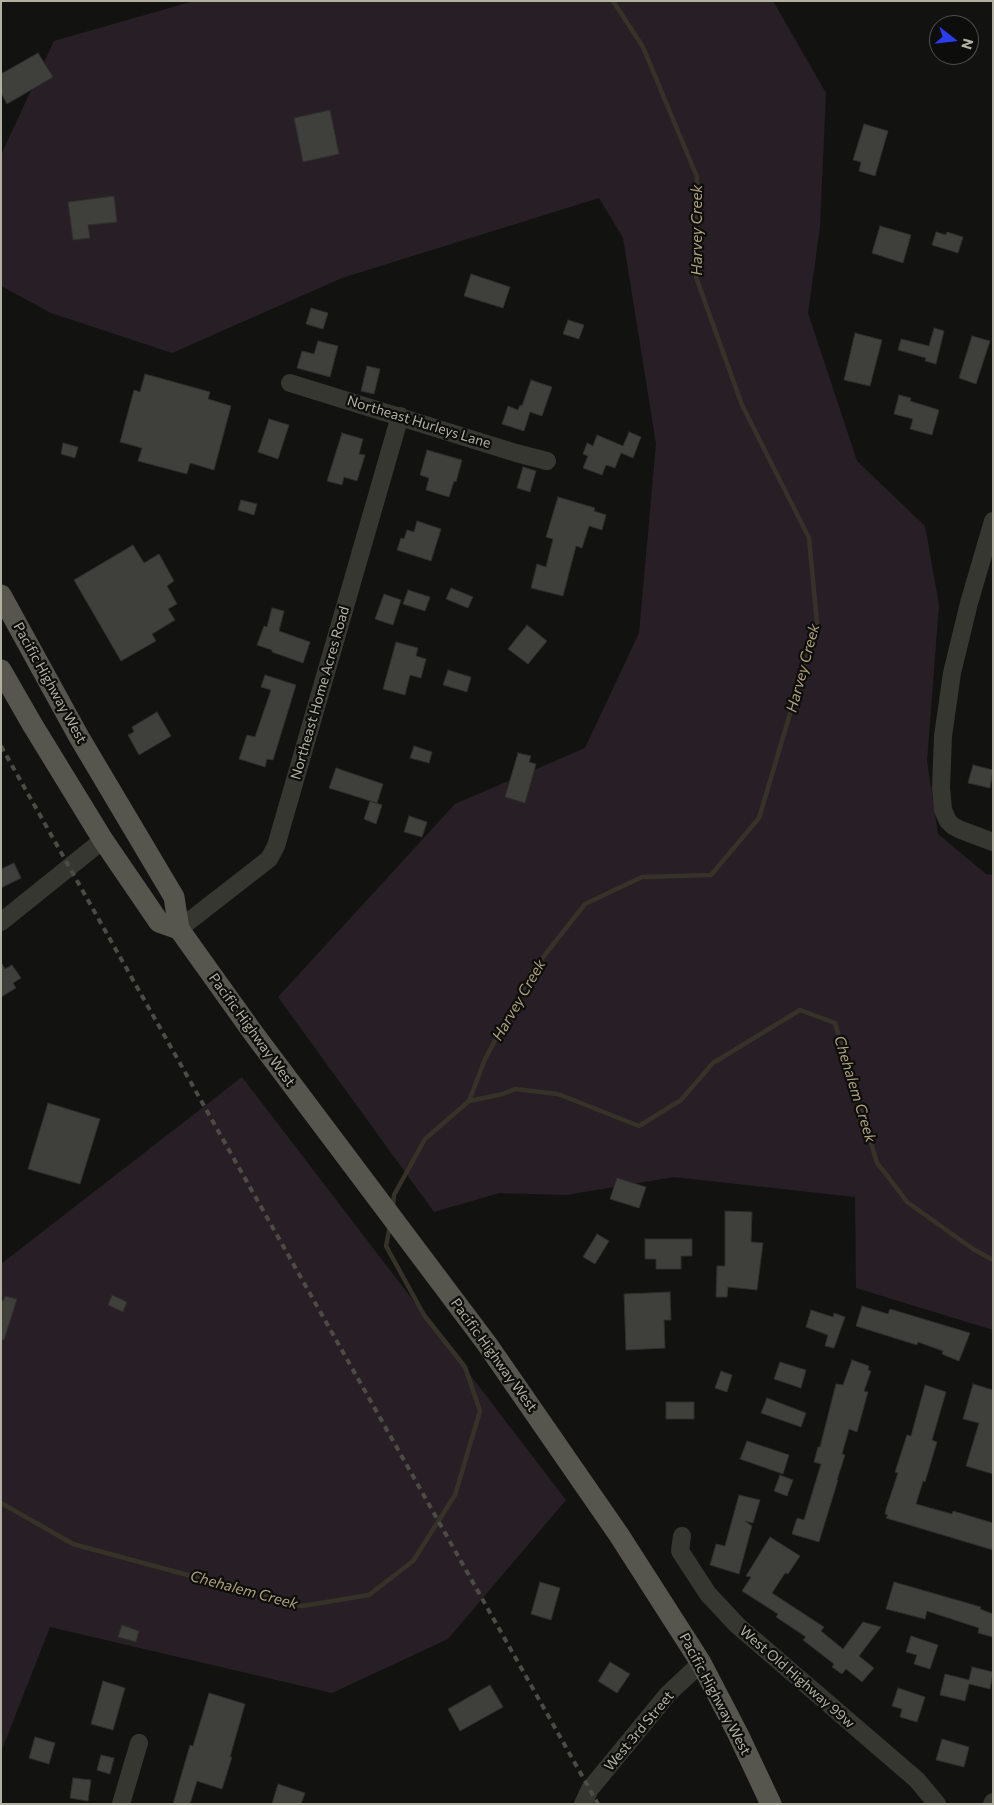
<!DOCTYPE html>
<html>
<head>
<meta charset="utf-8">
<style>
  body { margin:0 }
  #map { position:relative; width:994px; height:1805px; overflow:hidden; background:#121311; font-family:Commissioner,sans-serif }
  canvas { display:block }
  .frame { position:absolute; inset:0; border:2px solid #b3b2a2; pointer-events:none }
  .north { position:absolute; left:929px; top:15px; width:50px; height:50px; box-sizing:border-box; background:#0d0d0c; border:1px solid #4f4f48; border-radius:50%; rotate:106deg; font-size:14px; font-weight:700; line-height:20px; text-align:center; color:#b3b2a2 }
  .north::after { content:''; display:block; margin:auto; width:18px; height:22px; background:#2c3cef; clip-path:polygon(50% 0,100% 100%,50% 72%,0 100%) }
</style>
</head>
<body>
<div id="map">
<canvas width="994" height="1805"></canvas>
<div class="frame"></div>
<div class="north">N</div>
</div>
<script>
const ctx = document.querySelector('canvas').getContext('2d');
ctx.lineJoin = 'round';
function fillPath(path, color) { ctx.fillStyle = color; ctx.fill(path, 'evenodd'); }
const toPath = rows => new Path2D(rows.map(r => 'M' + r).join(''));
function strokePath(path, color, width, dash) { ctx.strokeStyle = color; ctx.lineWidth = width; ctx.lineCap = dash ? 'butt' : 'round'; ctx.setLineDash(dash || []); ctx.stroke(path); }
function drawText(font, color, halo, rows, align = 'center') {
  ctx.font = font + ' Commissioner,sans-serif'; ctx.lineWidth = 4.5; ctx.setLineDash([]); ctx.textBaseline = 'middle'; ctx.strokeStyle = halo; ctx.fillStyle = color; for (const [text, x, y, turn = 0] of rows) {
    ctx.save(); ctx.translate(x, y); ctx.rotate((+turn || 0) * Math.PI / 180); ctx.textAlign = isNaN(turn) ? turn : align; if (halo) ctx.strokeText(text, 0, 0); ctx.fillText(text, 0, 0); ctx.restore();
  }
}
const green = toPath([
  [194,1,773,1,826,93,820,227,808,313,857,461,925,526,939,605,927,761,938,834,986,874,993,875,993,1330,856,1288,855,1197,674,1177,566,1195,499,1193,434,1212,278,997,455,804,585,748,639,633,656,444,623,238,599,198,342,278,172,353,51,313,1,286,1,155,54,41],
  [242,1077,566,1500,448,1639,332,1693,50,1627,1,1752,1,1264]
]);
const stream = toPath([
  [469,1101,485,1059,533,970,585,904,642,877,711,875,759,818,817,623,809,538,742,405,696,277,697,177,643,47,613,1],
  [393,1206,394,1195,425,1139,469,1101,503,1094,515,1089,558,1094,639,1126,681,1100,713,1063,800,1010,835,1023,877,1163,889,1178,907,1202,973,1249,993,1260],
  [1,1503,73,1544,302,1606,369,1595,413,1561,455,1495,480,1411,465,1367,424,1315,386,1246,390,1226]
]);
const building = toPath([
  [38,53,53,77,7,104,1,93,1,74,38,53],
  [330,110,339,154,303,162,294,118,330,110],
  [864,124,888,131,875,176,859,171,861,162,853,160,864,124],
  [114,196,117,222,88,225,90,238,73,240,68,202,114,196],
  [880,226,911,235,903,263,872,253,880,226],
  [936,232,946,235,947,232,963,237,958,253,932,245,936,232],
  [471,274,510,287,503,308,464,296,471,274],
  [311,308,328,313,323,329,306,324,311,308],
  [568,320,584,325,579,339,563,334,568,320],
  [934,328,944,331,936,364,925,361,926,358,898,350,901,339,929,346,934,328],
  [855,333,882,340,870,386,844,380,855,333],
  [972,336,990,341,976,384,959,378,972,336],
  [318,341,338,346,330,377,297,368,302,351,314,354,318,341],
  [367,366,380,369,374,394,361,391,367,366],
  [145,374,210,392,208,399,231,406,214,470,190,463,187,474,138,461,142,448,120,442,134,390,140,392,145,374],
  [531,380,552,387,542,416,530,412,524,431,502,424,508,406,518,410,520,405,522,406,531,380],
  [899,395,911,398,910,401,939,410,932,435,910,429,913,419,894,414,899,395],
  [269,419,289,425,278,459,258,452,269,419],
  [629,432,641,437,633,458,621,453,615,468,606,465,602,475,583,468,588,456,583,454,587,443,593,446,597,435,623,446,629,432],
  [342,433,363,439,359,454,365,455,357,481,344,477,342,485,327,481,342,433],
  [63,443,78,447,75,458,61,454,63,443],
  [427,450,462,460,456,482,454,481,449,497,426,490,429,478,420,475,427,450],
  [523,467,536,471,530,492,517,488,523,467],
  [558,497,595,508,594,511,606,515,602,530,589,526,582,548,576,546,563,596,531,588,537,564,546,567,553,539,546,537,558,497],
  [241,500,257,504,254,515,238,510,241,500],
  [417,521,441,529,431,561,397,550,401,538,404,539,407,530,414,532,417,521],
  [133,545,144,563,159,554,174,581,167,586,177,604,168,609,175,620,152,634,156,641,121,661,74,580,133,545],
  [451,588,473,597,468,608,446,599,451,588],
  [408,590,430,597,425,611,403,604,408,590],
  [384,594,401,600,393,625,375,619,384,594],
  [272,608,284,611,279,631,310,642,303,663,272,652,272,650,257,645,264,626,267,627,272,608],
  [527,625,547,641,528,664,508,649,527,625],
  [396,642,418,648,416,656,426,659,421,678,410,675,405,695,383,689,396,642],
  [448,670,471,677,467,692,443,685,448,670],
  [265,675,296,685,273,760,267,759,265,767,239,759,247,735,255,737,271,690,261,687,265,675],
  [157,712,171,736,139,755,128,735,134,732,132,727,157,712],
  [414,746,432,752,429,763,410,758,414,746],
  [518,753,531,756,529,762,536,764,525,803,505,797,518,753],
  [973,765,993,770,990,788,968,783,973,765],
  [336,768,383,784,377,803,329,788,336,768],
  [370,801,382,805,376,824,364,819,370,801],
  [409,816,427,822,422,837,404,832,409,816],
  [14,863,21,878,1,888,1,869,14,863],
  [1,962,5,969,12,965,21,978,13,983,16,988,1,997,1,962],
  [48,1103,100,1119,80,1184,28,1169,48,1103],
  [617,1178,646,1187,639,1208,610,1199,617,1178],
  [725,1211,752,1212,751,1242,763,1243,757,1290,728,1287,727,1297,716,1297,717,1266,725,1266,725,1211],
  [597,1234,609,1241,595,1264,583,1257,597,1234],
  [645,1239,692,1239,692,1256,681,1256,681,1269,656,1269,656,1259,645,1259,645,1239],
  [670,1292,671,1320,664,1320,665,1348,626,1350,624,1294,670,1292],
  [112,1295,127,1302,123,1312,108,1305,112,1295],
  [5,1296,17,1299,4,1340,1,1340,1,1300,3,1301,5,1296],
  [862,1306,888,1314,890,1309,970,1333,959,1361,942,1354,943,1351,918,1342,917,1345,856,1326,862,1306],
  [811,1310,833,1317,834,1313,845,1317,834,1348,825,1346,828,1335,806,1327,811,1310],
  [852,1360,869,1366,868,1370,871,1371,864,1391,868,1392,857,1432,849,1429,842,1454,845,1455,837,1480,838,1480,819,1542,792,1534,797,1518,804,1520,821,1464,814,1462,818,1447,820,1447,836,1384,843,1385,852,1360],
  [780,1362,806,1370,801,1388,774,1379,780,1362],
  [721,1371,732,1375,727,1392,715,1388,721,1371],
  [973,1384,993,1390,993,1474,966,1466,979,1423,963,1419,973,1384],
  [925,1385,946,1392,932,1440,937,1442,925,1482,923,1481,916,1504,952,1514,953,1511,993,1523,993,1550,886,1518,888,1515,885,1514,886,1509,898,1473,895,1472,907,1435,911,1436,925,1385],
  [767,1398,806,1413,801,1427,761,1413,767,1398],
  [666,1402,694,1402,694,1419,666,1419,666,1402],
  [747,1441,789,1455,783,1474,740,1459,747,1441],
  [780,1475,793,1480,787,1496,774,1491,780,1475],
  [739,1495,760,1500,753,1523,745,1521,752,1526,739,1574,710,1565,716,1544,725,1546,739,1495],
  [770,1537,800,1556,788,1574,785,1573,772,1593,824,1627,821,1631,843,1649,863,1622,881,1627,859,1656,874,1668,862,1682,846,1669,842,1674,832,1667,834,1664,803,1640,806,1637,776,1617,778,1614,742,1591,751,1577,746,1576,770,1537],
  [540,1582,560,1588,551,1620,531,1614,540,1582],
  [894,1582,981,1607,980,1609,993,1614,993,1637,978,1633,979,1628,927,1611,925,1619,886,1609,894,1582],
  [122,1625,139,1631,136,1642,118,1637,122,1625],
  [911,1636,938,1645,930,1669,914,1664,917,1655,906,1652,911,1636],
  [610,1662,630,1674,617,1693,598,1681,610,1662],
  [972,1667,993,1672,990,1689,969,1684,965,1701,940,1695,945,1674,969,1680,972,1667],
  [103,1681,125,1688,113,1730,91,1724,103,1681],
  [490,1685,503,1707,460,1731,448,1709,490,1685],
  [898,1688,925,1697,917,1722,900,1717,902,1709,892,1706,898,1688],
  [209,1693,245,1704,230,1757,232,1757,222,1789,197,1781,190,1804,173,1804,190,1745,193,1746,209,1693],
  [35,1737,55,1743,49,1764,29,1758,35,1737],
  [942,1739,969,1747,964,1767,936,1760,942,1739],
  [101,1755,114,1758,110,1774,97,1770,101,1755],
  [73,1778,91,1780,88,1801,70,1798,73,1778],
  [278,1784,305,1793,301,1804,272,1804,278,1784]
]);
const minor = toPath([
  [290,383,516,453,547,461],
  [993,521,969,603,952,673,943,736,941,788,943,810,948,821,953,826,961,830,993,842],
  [1,922,103,840],
  [179,929,269,859,276,846,400,416],
  [682,1536,680,1551,708,1594,737,1625,917,1780,937,1804],
  [121,1804,139,1743],
  [583,1804,590,1789,636,1733,668,1694,701,1663],
  [992,1804,993,1802]
]);
const major = toPath([
  [1,595,79,737,174,897,179,929,254,1034,487,1344,619,1535,701,1663,738,1734,771,1804],
  [1,670,32,724,103,840,159,922,179,929]
]);
const rail = toPath([
  [1,746,598,1804]
]);
const streetNames = [
  ["Northeast Hurleys Lane",419,422,17],
  ["Pacific Highway West",50,683,61],
  ["Northeast Home Acres Road",320,693,-74],
  ["Pacific Highway West",252,1030,54],
  ["Pacific Highway West",494,1355,54],
  ["West Old Highway 99w",797,1677,41],
  ["Pacific Highway West",715,1694,62],
  ["West 3rd Street",639,1731,-50]
];
const waterNames = [
  ["Harvey Creek",697,230,-90],
  ["Harvey Creek",803,668,-75],
  ["Harvey Creek",519,1000,-60],
  ["Chehalem Creek",855,1089,73],
  ["Chehalem Creek",244,1590,15]
];
fillPath(green, '#271f25');
strokePath(stream, '#363228', 4.5);
fillPath(building, '#3f403b');
strokePath(building, '#2e2f2b', 1);
strokePath(minor, '#373732', 18);
strokePath(major, '#56564e', 21);
strokePath(rail, '#4c4c45', 4, [6, 5]);
drawText('14px', '#b3b2a2', '#0d0d0c', streetNames);
drawText('italic 15px', '#afa079', '#0d0d0c', waterNames);
</script>
</body>
</html>
